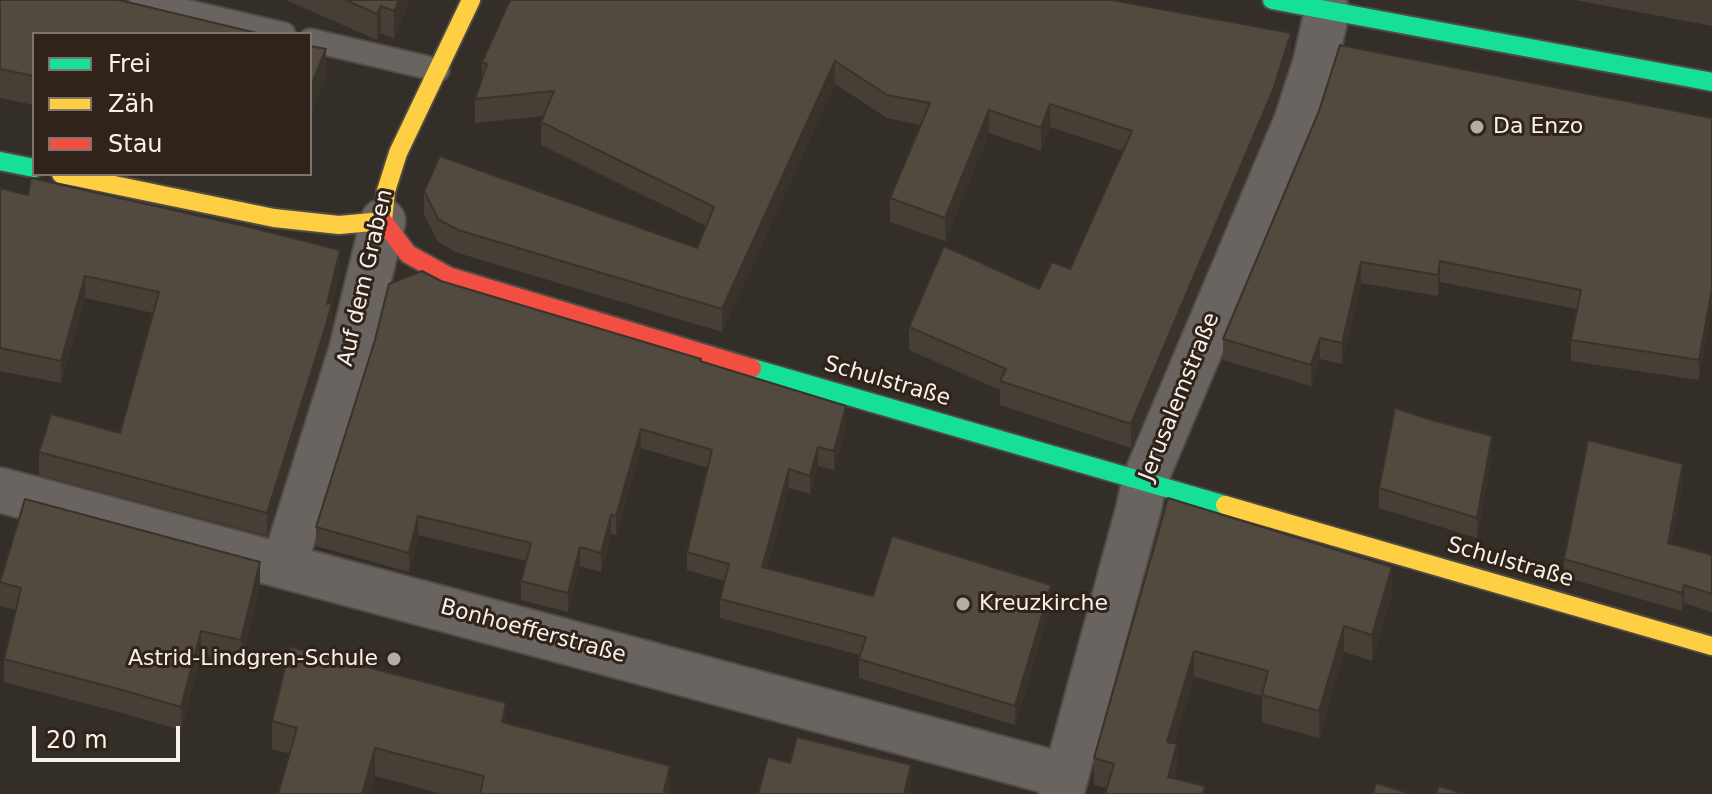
<!DOCTYPE html>
<html>
<head>
<meta charset="utf-8">
<style>
  body { margin:0 }
  #map { position:relative; width:1712px; height:794px; overflow:hidden; background:#342e28; font-family:"DejaVu Sans",sans-serif }
  canvas { display:block }
  .legend { position:absolute; left:32px; top:32px; width:280px; height:144px; box-sizing:border-box; background:#2f231a; border:2px solid #7f756d; margin:0; padding:10px 14px; list-style:none; font-size:24px; color:#f8f1ea }
  .legend li { display:flex; align-items:center; gap:16px; height:40px }
  .legend b { width:40px; border:2px solid #7f756d }
  .scale { position:absolute; left:32px; top:726px; width:148px; height:36px; box-sizing:border-box; border:4px solid #f8f1ea; border-top:0; padding-left:10px; font-size:24px; line-height:28px; white-space:nowrap; color:#f8f1ea; -webkit-text-stroke:6px #2f231a; paint-order:stroke }
</style>
</head>
<body>
<div id="map">
<canvas width="1712" height="794"></canvas>
<ul class="legend">
<li><b style="height:10px;background:#16e098"></b>Frei</li>
<li><b style="height:10px;background:#ffcf43"></b>Zäh</li>
<li><b style="height:10px;background:#f24e42"></b>Stau</li>
</ul>
<div class="scale">20 m</div>
</div>
<script>
const ctx = document.querySelector('canvas').getContext('2d');
ctx.lineJoin = 'round';
const toPath = rows => new Path2D(rows.map(r => 'M' + r).join(''));
function strokePath(path, color, width, dash) { ctx.strokeStyle = color; ctx.lineWidth = width; ctx.lineCap = dash ? 'butt' : 'round'; ctx.setLineDash(dash || []); ctx.stroke(path); }
function fillPath(path, color) { ctx.fillStyle = color; ctx.fill(path, 'evenodd'); }
function drawText(font, color, halo, rows, align = 'center') {
  ctx.font = font + ' "DejaVu Sans",sans-serif'; ctx.lineWidth = 6; ctx.setLineDash([]); ctx.textBaseline = 'middle'; ctx.strokeStyle = halo; ctx.fillStyle = color; for (const [text, x, y, turn = 0] of rows) {
    ctx.save(); ctx.translate(x, y); ctx.rotate((+turn || 0) * Math.PI / 180); ctx.textAlign = isNaN(turn) ? turn : align; if (halo) ctx.strokeText(text, 0, 0); ctx.fillText(text, 0, 0); ctx.restore();
  }
}
const lane = toPath([
  [140,0,284,34],
  [310,40,438,70]
]);
const street = toPath([
  [0,490,1066,776],
  [284,565,351,351,383,221],
  [1061,794,1139,507,1144,482,1296,122,1315,64,1327,11]
]);
const fast = toPath([
  [1272,0,1712,82],
  [0,161,34,168],
  [752,368,1225,505]
]);
const slow = toPath([
  [61,174,274,218,339,225,383,221],
  [383,221,386,191,398,153,471,0],
  [1225,505,1712,646]
]);
const jam = toPath([
  [383,221,408,254,448,276,752,368]
]);
const wall = toPath([
  [0,0,34,34,34,105,0,98],
  [286,0,410,0,394,38,381,33,377,40],
  [1575,0,1712,0,1712,26],
  [1291,57,1273,113,1131,448,1000,405,1000,390,909,350,909,327,1039,289,1070,269,1123,151,1050,127,1041,151,989,133,945,241,890,222,890,198,921,125,887,118,835,84,722,332,458,253,438,242,424,214,424,191,697,248,706,226,541,145,541,122,544,116,475,123,475,99,482,78,482,62],
  [1319,111,1712,118,1699,380,1571,361,1571,340,1577,309,1440,282,1438,296,1361,283,1342,364,1320,359,1311,386,1223,360,1223,339],
  [0,188,340,272,332,306,332,324,327,344,267,536,39,475,39,452,120,433,153,313,85,298,61,383,0,371],
  [441,281,701,362,846,425,834,470,818,466,810,494,789,488,767,568,873,596,1051,604,1015,725,859,678,859,659,860,655,720,618,720,599,725,581,687,570,687,552,708,468,641,448,616,535,611,534,601,572,580,566,568,612,521,600,521,581,527,561,418,535,409,572,316,546,316,527],
  [1492,456,1477,538,1379,508,1379,488],
  [1683,482,1671,544,1712,555,1712,612,1684,603,1682,611,1564,577,1564,559],
  [1168,498,1392,593,1372,661,1344,652,1319,738,1262,722,1262,696,1194,677,1174,744,1177,771,1175,779,1205,794,1107,788,1094,785,1094,758],
  [0,582,260,586,241,663,201,654,181,730,126,714,4,682,4,659,16,610,0,606],
  [272,721,506,723,674,794,443,794,272,749]
]);
const shadedWall = toPath([
  [399,0,410,0,394,38,394,11],
  [381,6,381,33,377,40,377,14],
  [1291,33,1291,57,1273,113,1131,448,1131,424],
  [326,49,326,78,310,117,310,88],
  [835,61,835,84,722,332,722,309],
  [1050,104,1050,127,1041,151,1041,128],
  [989,110,989,133,945,241,945,218],
  [340,250,340,272,332,306,332,324,327,344,267,536,267,513],
  [1440,261,1440,282,1438,296,1438,275],
  [1361,262,1361,283,1342,364,1342,343],
  [85,276,85,298,61,383,61,361],
  [1712,289,1712,310,1699,380,1699,360],
  [1320,338,1320,359,1311,386,1311,365],
  [846,406,846,425,834,470,834,451],
  [641,429,641,448,616,535,616,516],
  [1492,436,1492,456,1477,538,1477,518],
  [818,447,818,466,810,494,810,476],
  [1683,464,1683,482,1668,562,1668,543],
  [789,469,789,488,762,586,762,567],
  [611,515,611,534,601,572,601,553],
  [418,516,418,535,409,572,409,553],
  [580,547,580,566,568,612,568,593],
  [260,562,260,586,241,663,241,640],
  [1392,567,1392,593,1372,661,1372,635],
  [1051,585,1051,604,1015,725,1015,706],
  [1684,585,1684,603,1682,611,1682,593],
  [1344,626,1344,652,1319,738,1319,711],
  [201,631,201,654,181,730,181,707],
  [1194,651,1194,677,1167,768,1167,742],
  [506,703,506,731,502,722],
  [1177,744,1177,771,1170,794,1168,777],
  [375,748,375,776,370,794,362,794],
  [911,765,911,789,910,794,904,794],
  [670,766,670,794,664,794]
]);
const building = toPath([
  [0,0,119,0,261,34,34,34,34,76,0,69,0,0],
  [346,0,399,0,394,11,381,6,377,14,346,0],
  [510,0,1112,0,1291,33,1273,90,1131,424,1000,381,1006,369,909,327,944,246,1039,289,1052,262,1070,269,1132,131,1050,104,1041,128,989,110,945,218,890,198,930,103,887,95,835,61,722,309,458,230,438,219,424,191,440,156,697,248,714,207,541,122,554,91,475,99,487,64,482,62,510,0],
  [1340,45,1712,118,1712,289,1699,360,1571,340,1581,290,1440,261,1438,275,1361,262,1342,343,1320,338,1311,365,1223,339,1319,111,1340,45],
  [310,46,326,49,310,88,310,46],
  [31,178,253,228,340,250,327,304,332,302,327,322,267,513,39,452,51,414,120,433,159,292,85,276,61,361,0,348,0,188,28,195,31,178],
  [422,271,441,281,701,359,700,361,846,406,834,451,818,447,810,476,789,469,762,567,873,596,892,536,1051,585,1015,706,859,659,866,637,720,599,729,564,687,552,712,450,641,429,616,516,611,515,601,553,580,547,568,593,521,581,531,543,418,516,409,553,316,527,375,340,389,284,422,271],
  [1395,408,1432,420,1492,436,1477,518,1379,488,1395,408],
  [1588,440,1683,464,1668,543,1712,555,1712,594,1684,585,1682,593,1564,559,1588,440],
  [1168,498,1392,567,1372,635,1344,626,1319,711,1262,695,1268,671,1194,651,1167,742,1177,744,1168,777,1205,786,1203,794,1105,794,1114,764,1094,758,1168,498],
  [25,499,260,562,241,640,201,631,181,707,126,691,4,659,21,588,0,582,25,499],
  [290,647,506,703,502,722,670,766,664,791,674,794,480,794,484,776,375,748,362,794,278,794,297,728,272,721,290,647],
  [797,737,911,765,904,794,758,794,768,757,790,763,797,737],
  [1376,783,1411,794,1373,794,1376,783],
  [1439,786,1464,794,1436,794,1439,786]
]);
const markers = [
  [1477,127,8,"#b3ada6"],
  [963,604,8,"#b3ada6"],
  [394,659,8,"#b3ada6"]
];
const poiNames = [
  ["Da Enzo",1493,127],
  ["Kreuzkirche",979,604],
  ["Astrid-Lindgren-Schule",378,659,"right"]
];
const streetNames = [
  ["Auf dem Graben",366,278,-77],
  ["Schulstraße",887,382,16],
  ["Jerusalemstraße",1180,397,-68],
  ["Schulstraße",1510,563,16],
  ["Bonhoefferstraße",533,632,15]
];
strokePath(lane, '#504b45', 26);
strokePath(street, '#504b45', 48);
strokePath(fast, '#504b45', 22);
strokePath(slow, '#504b45', 22);
strokePath(jam, '#504b45', 22);
strokePath(lane, '#696460', 22);
strokePath(street, '#696460', 44);
strokePath(fast, '#16e098', 18);
strokePath(slow, '#ffcf43', 18);
strokePath(jam, '#f24e42', 18);
fillPath(wall, '#473f36');
fillPath(shadedWall, '#39332c');
fillPath(building, '#52493f');
strokePath(building, '#39332c', 2);
for (const [x, y, r, color] of markers) { const dot = new Path2D(); dot.arc(x, y, r, 0, 2 * Math.PI); ctx.fillStyle = color; ctx.fill(dot); strokePath(dot, '#2f231a', 3); }
drawText('22px', '#f8f1ea', '#2f231a', poiNames, 'left');
drawText('22px', '#f8f1ea', '#2f231a', streetNames);
</script>
</body>
</html>
